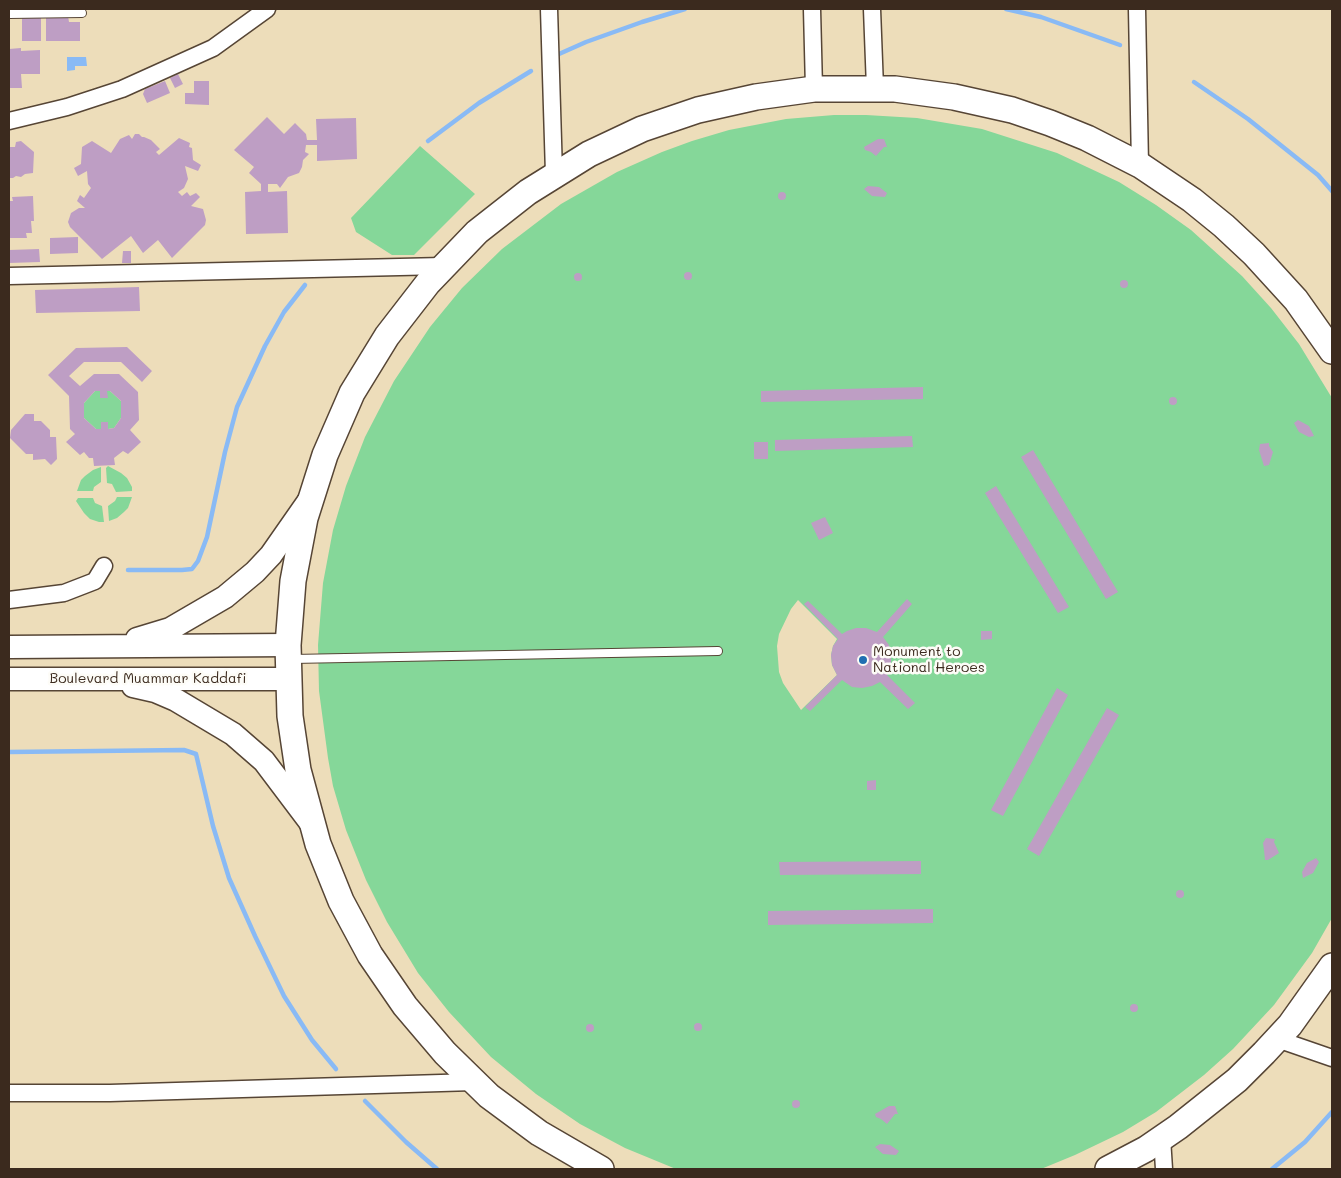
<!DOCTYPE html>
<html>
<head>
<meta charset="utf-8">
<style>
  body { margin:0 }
  #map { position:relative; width:1341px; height:1178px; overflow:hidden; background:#edddba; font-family:Mali,sans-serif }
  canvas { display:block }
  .frame { position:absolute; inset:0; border:10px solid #3b2a1e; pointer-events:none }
</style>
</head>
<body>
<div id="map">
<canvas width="1341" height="1178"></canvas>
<div class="frame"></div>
</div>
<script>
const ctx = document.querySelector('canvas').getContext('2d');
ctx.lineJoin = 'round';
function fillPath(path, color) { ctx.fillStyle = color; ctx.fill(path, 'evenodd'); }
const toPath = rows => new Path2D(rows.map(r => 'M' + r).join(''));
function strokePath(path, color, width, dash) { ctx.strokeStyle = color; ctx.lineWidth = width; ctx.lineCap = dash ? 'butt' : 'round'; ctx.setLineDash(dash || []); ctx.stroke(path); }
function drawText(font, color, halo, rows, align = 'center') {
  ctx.font = font + ' Mali,sans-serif'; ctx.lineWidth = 5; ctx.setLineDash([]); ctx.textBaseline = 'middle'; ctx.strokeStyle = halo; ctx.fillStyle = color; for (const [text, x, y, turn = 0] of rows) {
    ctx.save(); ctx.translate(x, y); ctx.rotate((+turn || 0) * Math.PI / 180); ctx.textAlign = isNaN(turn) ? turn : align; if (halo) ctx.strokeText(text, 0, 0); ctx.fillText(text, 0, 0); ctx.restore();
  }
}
const green = toPath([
  [834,115,866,115,917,118,982,129,1057,153,1119,182,1156,205,1191,230,1242,276,1271,308,1299,344,1332,398,1332,918,1312,953,1274,1005,1233,1049,1204,1075,1156,1112,1123,1132,1075,1155,1041,1169,676,1169,625,1148,580,1124,536,1094,491,1057,449,1012,418,973,387,922,366,880,346,830,333,786,328,758,319,691,318,645,323,583,333,530,346,486,365,437,394,381,430,327,462,288,502,249,561,204,617,172,662,152,692,141,729,130,786,119],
  [798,600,837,639,833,646,831,655,832,665,837,675,801,710,783,683,779,672,777,646,779,634,791,609],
  [420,146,475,194,414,255,392,255,356,232,351,218],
  [95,391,100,391,101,398,107,398,107,391,110,391,121,401,121,418,114,428,108,429,108,422,101,422,101,429,96,429,84,418,84,403],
  [108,466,121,473,127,478,132,487,132,491,116,492,112,484,107,483,106,468],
  [101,467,101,482,94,487,93,491,77,491,81,480,85,476,93,470],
  [117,497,132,497,128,508,124,512,117,518,109,521,108,506,115,501],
  [78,498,93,498,95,503,102,506,104,522,99,522,90,519,84,513,76,501]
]);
const water = toPath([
  [67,57,86,57,87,66,75,66,75,70,67,71]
]);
const stream = toPath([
  [1006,9,1041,17,1120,45],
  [559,54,586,42,642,22,685,9],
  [1194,82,1248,119,1318,175,1332,191],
  [428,141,479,103,531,71],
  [128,570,182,570,192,569,198,561,207,537,225,452,237,407,265,346,284,312,305,285],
  [9,752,184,750,196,754,213,826,229,878,255,936,284,996,312,1040,336,1069],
  [365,1101,406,1142,437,1169],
  [1272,1169,1305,1142,1332,1112]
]);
const building = toPath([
  [22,16,41,16,41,41,22,41],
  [46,16,68,16,69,22,80,22,80,41,46,41],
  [21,48,21,51,40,50,40,74,21,74,22,88,9,88,9,49],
  [178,74,183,84,175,88,170,78],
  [165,81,170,93,147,103,143,94,145,89],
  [194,81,209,81,209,105,185,104,185,93,194,93],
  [267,117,284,134,295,123,306,134,307,140,317,140,316,119,356,118,357,159,317,161,317,145,306,145,305,152,309,154,303,160,302,167,299,173,288,177,280,188,277,184,268,184,268,192,287,191,288,233,246,234,245,192,261,191,261,184,249,173,254,167,234,150],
  [135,134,139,134,142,137,144,137,151,140,160,149,156,152,159,155,179,138,190,143,189,147,192,148,193,160,201,165,198,171,185,166,188,179,184,188,178,192,182,196,187,192,190,196,196,193,200,197,191,206,203,209,206,220,205,225,172,258,158,240,143,253,131,236,102,259,70,227,68,222,71,213,79,208,85,208,77,201,80,195,84,198,91,188,88,184,87,171,78,176,74,168,81,164,82,147,92,141,111,153,120,139,129,135,132,139],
  [878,139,884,139,887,147,884,147,876,156,871,152,865,150,864,147],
  [21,141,34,152,33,173,25,174,21,177,16,176,13,178,9,178,9,147,15,147,16,142],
  [868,186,879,187,887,193,885,197,872,196,864,189],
  '778 196a4 4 0 1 1 8 0a4 4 0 1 1-8 0Z',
  [33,196,34,221,31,221,32,233,26,233,27,238,9,238,9,201,13,201,12,197],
  [78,237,78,253,50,254,50,238],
  [39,249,40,262,9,263,9,250],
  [123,251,131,251,131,263,122,263],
  '684 276a4 4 0 1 1 8 0a4 4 0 1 1-8 0Z',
  '574 277a4 4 0 1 1 8 0a4 4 0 1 1-8 0Z',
  '1120 284a4 4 0 1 1 8 0a4 4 0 1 1-8 0Z',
  [139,287,140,311,36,313,35,290],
  [127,347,152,371,142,382,121,362,84,362,69,376,80,386,94,374,119,374,138,392,139,420,130,430,141,442,128,454,123,451,114,458,115,465,94,466,93,458,89,458,84,452,80,455,66,442,75,434,70,429,69,396,48,375,76,348],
  [95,391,100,391,100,398,108,398,107,391,110,391,121,401,121,418,114,428,108,429,108,422,101,422,101,429,96,429,84,418,84,403],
  [923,387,923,399,761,402,761,391],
  '1169 401a4 4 0 1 1 8 0a4 4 0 1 1-8 0Z',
  [25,414,34,414,34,421,41,421,50,430,50,437,56,437,57,459,51,465,45,459,33,460,33,454,26,454,10,438,11,430],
  [1298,420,1309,426,1314,436,1309,437,1299,432,1294,423],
  [912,436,913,447,775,451,775,440],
  [754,442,768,442,768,459,754,459],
  [1269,443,1269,446,1273,452,1269,465,1264,466,1259,450,1260,444],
  [1033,450,1118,592,1106,599,1021,457],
  [996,486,1069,607,1058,613,985,493],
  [825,517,833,533,819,540,811,523],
  [907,599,912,604,883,637,889,645,891,655,891,665,887,675,915,703,908,709,880,682,872,686,862,688,852,687,842,680,810,711,805,707,837,675,832,665,831,655,833,646,838,639,804,604,808,601,842,634,847,631,856,628,866,628,877,632],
  [981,631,992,631,992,639,981,640],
  [1057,688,1068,695,1003,816,991,810],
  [1107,708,1119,715,1039,856,1027,849],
  [876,780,876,790,867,790,867,781],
  [1266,838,1275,839,1274,842,1279,853,1268,860,1265,860,1264,850,1263,843],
  [1316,858,1319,862,1313,873,1303,878,1302,872,1307,863],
  [921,861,921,874,780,875,779,862],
  '1176 894a4 4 0 1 1 8 0a4 4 0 1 1-8 0Z',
  [933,909,933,923,768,925,768,911],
  '1130 1008a4 4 0 1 1 8 0a4 4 0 1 1-8 0Z',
  '694 1027a4 4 0 1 1 8 0a4 4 0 1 1-8 0Z',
  '586 1028a4 4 0 1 1 8 0a4 4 0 1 1-8 0Z',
  '792 1104a4 4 0 1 1 8 0a4 4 0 1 1-8 0Z',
  [889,1106,895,1106,898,1114,895,1114,887,1124,881,1119,876,1117,875,1114],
  [880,1144,890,1145,899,1151,896,1155,883,1154,875,1147]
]);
const service = toPath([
  [9,14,82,13],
  [292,659,718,651]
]);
const minor = toPath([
  [549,9,554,174],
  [812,9,814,89],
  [872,9,875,88],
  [1137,9,1140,165],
  [9,121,67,107,122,89,213,48,267,9],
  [9,276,443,266],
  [9,600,64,593,95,581,104,566],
  [1277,1039,1332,1058],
  [9,1093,110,1093,474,1082],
  [1162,1138,1164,1169]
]);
const secondary = toPath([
  [137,639,170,629,225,597,255,572,271,555,308,502],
  [9,647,288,645],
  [9,679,288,679],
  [133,686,155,691,176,700,233,734,264,761,310,822]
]);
const primary = toPath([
  [601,1169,539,1133,489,1096,445,1053,405,1006,370,955,341,901,318,844,298,770,290,716,288,645,293,581,305,518,325,455,352,393,387,336,428,283,477,232,528,192,589,154,642,129,698,110,756,97,814,89,895,89,954,97,1012,110,1050,123,1087,138,1140,165,1192,200,1224,226,1254,254,1296,300,1332,351],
  [1108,1169,1146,1149,1178,1127,1237,1080,1264,1053,1290,1025,1332,966]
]);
const markers = [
  [863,660,5,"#1f6fb2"]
];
const poiNames = [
  ["Monument to",873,652],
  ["National Heroes",873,668]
];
const streetNames = [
  ["Boulevard Muammar Kaddafi",148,679]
];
fillPath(green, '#85d799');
fillPath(water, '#89baf5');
strokePath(stream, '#89baf5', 4.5);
fillPath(building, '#be9ec4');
strokePath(service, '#564535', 10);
strokePath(minor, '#564535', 19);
strokePath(secondary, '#564535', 25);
strokePath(primary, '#564535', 28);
strokePath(service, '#fff', 8);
strokePath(minor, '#fff', 16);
strokePath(secondary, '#fff', 22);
strokePath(primary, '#fff', 25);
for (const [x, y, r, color] of markers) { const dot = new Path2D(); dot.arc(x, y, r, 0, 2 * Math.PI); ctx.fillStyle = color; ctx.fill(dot); strokePath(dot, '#fdfcf7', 2); }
drawText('14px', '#3b2a1e', '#fdfcf7', poiNames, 'left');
drawText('14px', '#3b2a1e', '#fdfcf7', streetNames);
</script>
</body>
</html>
